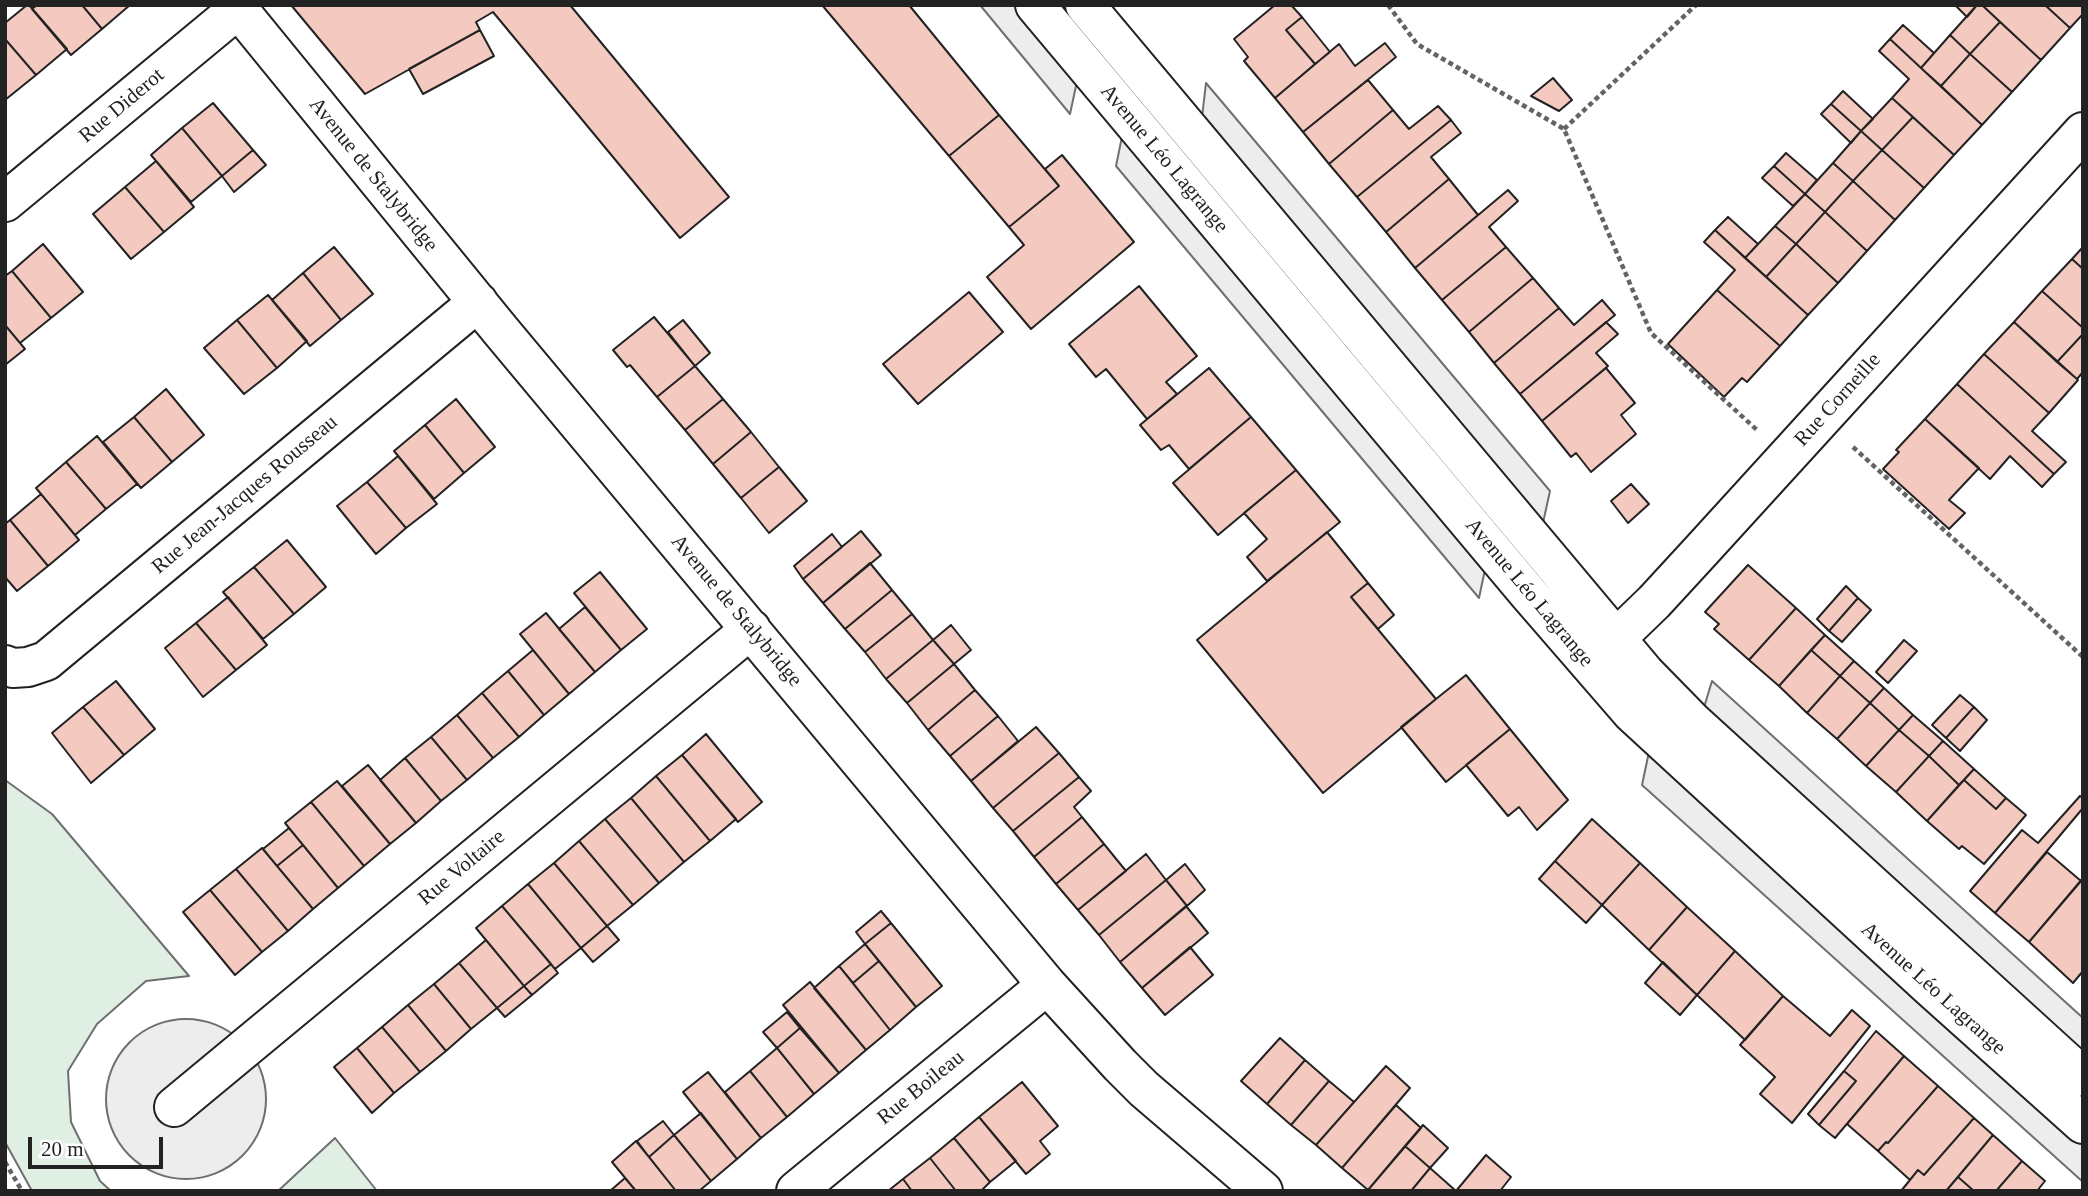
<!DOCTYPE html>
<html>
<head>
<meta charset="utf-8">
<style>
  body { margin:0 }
  #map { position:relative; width:2088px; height:1196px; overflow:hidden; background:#fff; font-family:"Times New Roman",serif }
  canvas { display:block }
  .frame { position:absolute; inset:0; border:7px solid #222; pointer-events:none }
  .scale { position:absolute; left:28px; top:1137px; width:135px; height:32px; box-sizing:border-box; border:4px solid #222; border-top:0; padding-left:9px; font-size:21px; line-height:24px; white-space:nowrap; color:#222; -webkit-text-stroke:5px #fff; paint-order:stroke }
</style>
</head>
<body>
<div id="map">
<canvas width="2088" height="1196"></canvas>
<div class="frame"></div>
<div class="scale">20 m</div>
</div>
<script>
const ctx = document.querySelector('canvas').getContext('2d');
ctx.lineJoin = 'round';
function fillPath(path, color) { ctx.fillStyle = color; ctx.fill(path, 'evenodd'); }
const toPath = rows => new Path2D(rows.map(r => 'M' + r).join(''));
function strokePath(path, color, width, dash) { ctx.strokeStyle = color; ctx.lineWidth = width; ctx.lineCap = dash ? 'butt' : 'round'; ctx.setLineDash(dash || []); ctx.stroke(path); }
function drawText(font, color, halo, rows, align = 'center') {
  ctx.font = font + ' "Times New Roman",serif'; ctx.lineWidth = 5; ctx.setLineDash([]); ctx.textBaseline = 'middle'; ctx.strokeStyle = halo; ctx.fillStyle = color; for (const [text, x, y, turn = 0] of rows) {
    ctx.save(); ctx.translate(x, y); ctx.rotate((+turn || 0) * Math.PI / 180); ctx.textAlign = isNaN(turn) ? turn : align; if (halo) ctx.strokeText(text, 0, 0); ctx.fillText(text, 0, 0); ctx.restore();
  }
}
const green = toPath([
  [5,780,52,814,189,976,146,981,97,1024,68,1071,71,1122,100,1181,111,1191,32,1191,5,1142,5,780],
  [335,1138,377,1191,278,1191,335,1138]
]);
const parking = toPath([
  [980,5,1023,5,1079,72,1070,114,980,5],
  [1206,83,1550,491,1541,532,1201,126,1206,83],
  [1124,127,1487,560,1479,598,1116,166,1124,127],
  [1712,681,2083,1018,2083,1063,1702,714,1712,681],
  [1650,747,2083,1140,2083,1182,1642,785,1650,747],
  '106 1099a80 80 0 1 1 160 0a80 80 0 1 1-160 0Z'
]);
const building = toPath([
  [27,5,29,5,67,49,36,75,5,39,5,23,27,5],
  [37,5,82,5,102,29,71,55,32,9,37,5],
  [82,5,130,5,102,29,82,5],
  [291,5,570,5,729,197,680,238,493,12,476,22,480,30,365,94,291,5],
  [822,5,909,5,999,115,949,156,822,5],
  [1275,5,1291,5,1302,17,1286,30,1315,64,1275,98,1244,61,1248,57,1234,39,1275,5],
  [1955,5,1977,5,1967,17,1955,5],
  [1977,5,1982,5,2000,22,1970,54,1950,35,1977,5],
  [1982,5,2045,5,2070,28,2041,60,1982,5],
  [2045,5,2083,5,2083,14,2070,28,2045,5],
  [1302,17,1330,52,1315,64,1286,30,1302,17],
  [2000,22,2041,60,2012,92,1970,54,2000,22],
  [1903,25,1934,53,1921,68,1890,39,1903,25],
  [480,30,494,56,423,94,409,69,480,30],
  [1950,35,1970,54,1941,86,1921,68,1950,35],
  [5,39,36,75,5,100,5,39],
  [1890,39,1982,125,1954,155,1892,98,1909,79,1879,51,1890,39],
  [1385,43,1396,57,1303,132,1275,98,1339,44,1355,66,1385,43],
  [1970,54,2012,92,1982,125,1941,86,1970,54],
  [1553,78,1572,100,1559,111,1531,96,1553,78],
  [1368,80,1393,110,1329,164,1303,132,1368,80],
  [1843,91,1873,119,1861,131,1831,104,1843,91],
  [1892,98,1913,117,1882,150,1861,131,1892,98],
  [213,103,253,150,222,176,182,128,213,103],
  [1831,104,1861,131,1851,143,1821,114,1831,104],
  [1438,106,1451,120,1357,197,1329,164,1393,110,1409,129,1438,106],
  [999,115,1059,186,1009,227,949,156,999,115],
  [1913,117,1954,155,1924,188,1882,150,1913,117],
  [1451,120,1461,133,1431,157,1449,179,1386,232,1357,197,1451,120],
  [182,128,222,176,191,202,151,155,182,128],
  [1861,131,1882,150,1853,181,1833,163,1861,131],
  [253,150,266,165,234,192,222,176,253,150],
  [1882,150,1924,188,1895,220,1853,181,1882,150],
  [1786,153,1817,180,1805,194,1774,166,1786,153],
  [1062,155,1134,242,1031,329,987,277,1024,245,1009,227,1059,186,1045,169,1062,155],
  [156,161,194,207,164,232,125,187,156,161],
  [1833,163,1853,181,1825,212,1805,194,1833,163],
  [1774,166,1805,194,1793,206,1762,178,1774,166],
  [1449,179,1478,215,1415,268,1386,232,1449,179],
  [1853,181,1895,220,1867,251,1825,212,1853,181],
  [125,187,164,232,131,259,93,214,125,187],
  [1508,190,1518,201,1489,227,1506,247,1442,300,1415,268,1508,190],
  [1805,194,1825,212,1796,244,1775,226,1805,194],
  [1825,212,1867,251,1838,283,1796,244,1825,212],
  [1728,217,1758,244,1745,258,1715,230,1728,217],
  [1775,226,1796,244,1766,277,1745,258,1775,226],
  [1715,230,1808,315,1780,346,1717,290,1735,270,1704,242,1715,230],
  [43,244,83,292,51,318,12,271,43,244],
  [1796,244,1838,283,1808,315,1766,277,1796,244],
  [334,247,373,294,341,320,303,273,334,247],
  [1506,247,1533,278,1469,332,1442,300,1506,247],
  [2083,247,2083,269,2072,259,2083,247],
  [2072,259,2083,269,2083,328,2042,291,2072,259],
  [12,271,51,318,20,343,5,325,5,276,12,271],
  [303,273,341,320,310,346,272,300,303,273],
  [1533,278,1559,308,1494,363,1469,332,1533,278],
  [1139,286,1197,356,1166,382,1177,394,1147,419,1106,369,1096,377,1069,344,1139,286],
  [1717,290,1780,346,1747,382,1742,378,1724,397,1668,344,1717,290],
  [2042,291,2083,328,2083,334,2057,362,2014,322,2042,291],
  [969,292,1003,332,918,404,883,364,969,292],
  [268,295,307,341,277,368,237,320,268,295],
  [1602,300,1615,315,1520,394,1494,363,1559,308,1574,325,1602,300],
  [654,317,695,366,657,397,630,365,627,367,613,350,654,317],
  [237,320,277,368,244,394,204,348,237,320],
  [683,320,710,353,695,366,668,332,683,320],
  [1606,322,1618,334,1596,353,1608,366,1542,421,1520,394,1606,322],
  [2014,322,2078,380,2049,413,1984,354,2014,322],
  [5,325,25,349,5,365,5,325],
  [2083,334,2083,372,2077,379,2057,362,2083,334],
  [1984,354,2049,413,2032,431,2066,462,2054,474,1957,384,1984,354],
  [695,366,723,399,685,430,657,397,695,366],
  [1209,368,1251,417,1189,469,1169,445,1161,450,1140,425,1209,368],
  [1606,368,1635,403,1621,415,1636,434,1591,472,1576,453,1571,457,1542,421,1606,368],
  [1957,384,2054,474,2042,487,2010,456,1990,479,1925,419,1957,384],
  [166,389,204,435,172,462,134,417,166,389],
  [456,399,495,447,464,473,425,425,456,399],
  [723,399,751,432,713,464,685,430,723,399],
  [134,417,172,462,141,488,103,442,134,417],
  [1251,417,1296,470,1218,535,1173,483,1251,417],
  [1925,419,1979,468,1949,500,1965,513,1949,529,1883,469,1899,452,1896,450,1925,419],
  [425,425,464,473,434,499,394,451,425,425],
  [751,432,779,467,741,498,713,464,751,432],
  [97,436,137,484,106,509,66,462,97,436],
  [398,456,437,504,406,528,367,482,398,456],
  [66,462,106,509,75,535,36,488,66,462],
  [779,467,807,501,769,533,741,498,779,467],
  [1296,470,1340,522,1267,581,1247,557,1267,539,1244,513,1296,470],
  [367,482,406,528,376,554,337,506,367,482],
  [1631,484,1649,504,1628,523,1611,501,1631,484],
  [41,494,79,540,48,566,10,520,41,494],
  [10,520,48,566,17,591,5,577,5,524,10,520],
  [861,531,881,555,823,603,803,579,861,531],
  [1327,532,1368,583,1351,597,1436,699,1323,793,1197,640,1327,532],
  [832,534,842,547,803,579,794,566,832,534],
  [287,540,326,587,294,614,254,567,287,540],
  [870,563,892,590,845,629,823,603,870,563],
  [1748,565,1796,608,1749,660,1714,629,1719,624,1705,612,1748,565],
  [254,567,294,614,263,639,223,592,254,567],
  [600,572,647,629,621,650,574,593,600,572],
  [1368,583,1394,615,1378,629,1351,597,1368,583],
  [1846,586,1858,598,1829,631,1817,619,1846,586],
  [892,590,912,614,865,652,845,629,892,590],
  [228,597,267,645,236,670,196,623,228,597],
  [1858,598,1871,610,1842,642,1829,631,1858,598],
  [585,607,621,650,595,672,559,629,585,607],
  [1796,608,1825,635,1779,686,1749,660,1796,608],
  [546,613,595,672,569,694,520,634,546,613],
  [912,614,933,640,886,679,865,652,912,614],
  [196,623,236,670,203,697,165,648,196,623],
  [951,625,971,650,954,664,933,640,951,625],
  [1825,635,1854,661,1840,676,1811,650,1825,635],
  [933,640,954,664,907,703,886,679,933,640],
  [1904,640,1917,651,1888,683,1876,672,1904,640],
  [533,650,569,694,544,715,508,671,533,650],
  [1811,650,1840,676,1807,713,1779,686,1811,650],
  [1854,661,1884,688,1870,703,1840,676,1854,661],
  [954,664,975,690,928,730,907,703,954,664],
  [508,671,544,715,519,737,482,693,508,671],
  [1466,675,1510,729,1446,782,1401,727,1466,675],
  [1840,676,1870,703,1837,739,1807,713,1840,676],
  [116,681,155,729,124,755,83,707,116,681],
  [1884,688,1913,715,1899,730,1870,703,1884,688],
  [975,690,998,716,950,756,928,730,975,690],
  [482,693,519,737,493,758,457,715,482,693],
  [1960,695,1974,707,1946,738,1932,725,1960,695],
  [1870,703,1899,730,1866,766,1837,739,1870,703],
  [83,707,124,755,91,783,52,733,83,707],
  [1974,707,1987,720,1960,751,1946,738,1974,707],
  [457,715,493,758,467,780,431,737,457,715],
  [1913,715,1943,741,1929,756,1899,730,1913,715],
  [998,716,1018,741,971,781,950,756,998,716],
  [1036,727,1059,753,993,808,971,781,1036,727],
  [1510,729,1568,800,1537,830,1519,807,1508,816,1466,765,1510,729],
  [1899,730,1929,756,1896,792,1866,766,1899,730],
  [706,734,762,802,738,822,682,755,706,734],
  [431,737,467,780,441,801,405,758,431,737],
  [1943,741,1974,769,1959,785,1929,756,1943,741],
  [1059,753,1079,777,1013,831,993,808,1059,753],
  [682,755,736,819,710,841,656,776,682,755],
  [1929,756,1959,785,1927,821,1896,792,1929,756],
  [405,758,441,801,416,823,380,780,405,758],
  [368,765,416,823,390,844,342,786,368,765],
  [1974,769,2006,798,1996,809,1964,780,1974,769],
  [656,776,710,841,684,862,631,798,656,776],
  [1079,777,1091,791,1074,807,1082,817,1034,857,1013,831,1079,777],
  [1964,780,1996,809,2006,798,2026,815,1984,864,1962,846,1959,849,1927,821,1964,780],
  [337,781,390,844,364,866,311,802,337,781],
  [2080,796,2083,798,2083,808,1995,913,1970,891,2022,830,2038,843,2080,796],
  [631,798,684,862,659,883,605,819,631,798],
  [311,802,364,866,338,888,285,823,311,802],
  [1082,817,1104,844,1056,884,1034,857,1082,817],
  [605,819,659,883,633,905,579,841,605,819],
  [1592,819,1640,863,1602,905,1555,861,1592,819],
  [289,828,303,845,277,866,263,849,289,828],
  [579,841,633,905,607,926,554,863,579,841],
  [1104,844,1126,871,1078,910,1056,884,1104,844],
  [303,845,338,888,313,909,277,866,303,845],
  [262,848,313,909,288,931,236,869,262,848],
  [2047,852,2081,881,2029,942,1995,913,2047,852],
  [1146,854,1166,880,1099,935,1078,910,1146,854],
  [1555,861,1602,905,1586,923,1539,879,1555,861],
  [554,863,607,926,581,948,528,884,554,863],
  [1640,863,1687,907,1649,950,1602,905,1640,863],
  [1185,864,1205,890,1187,906,1166,880,1185,864],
  [236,869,288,931,262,952,210,890,236,869],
  [2083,878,2083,971,2073,983,2029,942,2083,878],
  [1166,880,1187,906,1120,962,1099,935,1166,880],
  [528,884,581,948,555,969,502,906,528,884],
  [210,890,262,952,235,975,183,912,210,890],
  [502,906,551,964,524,986,476,928,502,906],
  [1186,906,1208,933,1142,988,1120,962,1186,906],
  [1687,907,1735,951,1697,995,1649,950,1687,907],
  [881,911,891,923,865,944,856,932,881,911],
  [891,923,942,986,916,1007,865,944,891,923],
  [607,926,619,940,593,962,581,948,607,926],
  [486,940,524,986,497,1008,459,963,486,940],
  [865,944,879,961,853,983,839,966,865,944],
  [1190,947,1213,975,1165,1015,1142,988,1190,947],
  [1735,951,1783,996,1745,1040,1697,995,1735,951],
  [879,961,916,1007,890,1030,853,983,879,961],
  [1663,962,1697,995,1680,1015,1645,983,1663,962],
  [459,963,497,1008,471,1029,434,984,459,963],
  [551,964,558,973,532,995,524,986,551,964],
  [839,966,890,1030,866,1050,814,988,839,966],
  [810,982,866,1050,839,1073,783,1005,810,982],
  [434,984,471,1029,446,1051,408,1005,434,984],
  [524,986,532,995,505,1017,497,1008,524,986],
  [1783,996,1830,1036,1852,1010,1870,1026,1792,1123,1760,1094,1775,1077,1740,1045,1783,996],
  [408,1005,446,1051,420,1072,382,1027,408,1005],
  [787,1012,800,1028,777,1048,763,1032,787,1012],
  [382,1027,420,1072,394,1093,357,1048,382,1027],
  [800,1028,839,1073,814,1094,777,1048,800,1028],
  [1876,1031,1904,1056,1835,1138,1819,1125,1856,1081,1844,1071,1876,1031],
  [1280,1038,1305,1060,1267,1104,1241,1081,1280,1038],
  [357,1048,394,1093,372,1113,334,1067,357,1048],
  [777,1048,814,1094,787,1117,750,1071,777,1048],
  [1904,1056,1938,1086,1888,1143,1886,1142,1878,1151,1847,1124,1904,1056],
  [1305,1060,1329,1081,1291,1125,1267,1104,1305,1060],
  [1386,1066,1410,1088,1342,1168,1316,1145,1386,1066],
  [750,1071,787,1117,761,1138,725,1092,750,1071],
  [1844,1071,1856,1081,1819,1125,1808,1114,1844,1071],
  [708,1072,761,1138,737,1159,683,1092,708,1072],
  [1329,1081,1354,1102,1316,1145,1291,1125,1329,1081],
  [1022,1082,1058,1126,1040,1141,1050,1154,1026,1174,979,1117,1022,1082],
  [1938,1086,1974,1118,1924,1175,1918,1170,1910,1180,1878,1151,1886,1142,1888,1143,1938,1086],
  [1396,1105,1421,1128,1368,1190,1342,1168,1396,1105],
  [701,1113,737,1159,711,1181,674,1135,701,1113],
  [979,1117,1016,1161,990,1182,954,1138,979,1117],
  [1974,1118,1993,1135,1946,1191,1901,1191,1918,1170,1924,1175,1974,1118],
  [663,1121,674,1135,649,1157,637,1141,663,1121],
  [1423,1125,1448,1148,1430,1168,1405,1146,1423,1125],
  [674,1135,711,1181,699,1191,676,1191,649,1157,674,1135],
  [1993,1135,2022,1161,1996,1191,1974,1191,1958,1177,1993,1135],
  [954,1138,990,1182,981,1191,956,1191,930,1158,954,1138],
  [636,1141,649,1157,676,1191,636,1191,612,1162,636,1141],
  [1405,1146,1430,1168,1411,1191,1369,1191,1368,1190,1405,1146],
  [1486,1155,1511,1177,1500,1191,1456,1191,1486,1155],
  [930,1158,956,1191,912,1191,903,1179,930,1158],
  [2022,1161,2045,1181,2037,1191,1996,1191,2022,1161],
  [1430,1168,1456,1191,1411,1191,1430,1168],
  [1958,1177,1974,1191,1946,1191,1958,1177],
  [625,1178,636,1191,610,1191,625,1178],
  [903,1179,912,1191,888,1191,903,1179]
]);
const path = toPath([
  [1388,5,1417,44,1564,129,1651,333,1757,430],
  [1564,129,1696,5],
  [1853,447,2083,657],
  [5,1162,22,1191]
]);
const minor = toPath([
  [235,5,501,331,1047,985,1120,1065,1144,1089,1263,1191],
  [1035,5,1528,593,1632,713,1930,987,2083,1124],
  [1085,5,1645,673,1692,721,2083,1077],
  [5,202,238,9],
  [1598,656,1654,602,1700,552,2083,132],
  [5,665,13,668,28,667,46,661,478,302],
  [174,1107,751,629],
  [796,1191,1047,985]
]);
const streetNames = [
  ["Rue Diderot",122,106,-40],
  ["Avenue Léo Lagrange",1164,159,50],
  ["Avenue de Stalybridge",373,175,51],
  ["Rue Corneille",1838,400,-48],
  ["Rue Jean-Jacques Rousseau",245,495,-40],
  ["Avenue Léo Lagrange",1529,593,50],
  ["Avenue de Stalybridge",736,611,50],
  ["Rue Voltaire",462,868,-40],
  ["Avenue Léo Lagrange",1933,989,42],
  ["Rue Boileau",921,1088,-39]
];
fillPath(green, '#e0efe3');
strokePath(green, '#6f6f6f', 2);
fillPath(parking, '#ededed');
strokePath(parking, '#6f6f6f', 2);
fillPath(building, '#f3c9c0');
strokePath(building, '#222', 2);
strokePath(minor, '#222', 42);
strokePath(path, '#646464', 4.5, [5, 3.5]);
strokePath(minor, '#fff', 38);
drawText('21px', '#222', '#fff', streetNames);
</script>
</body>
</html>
